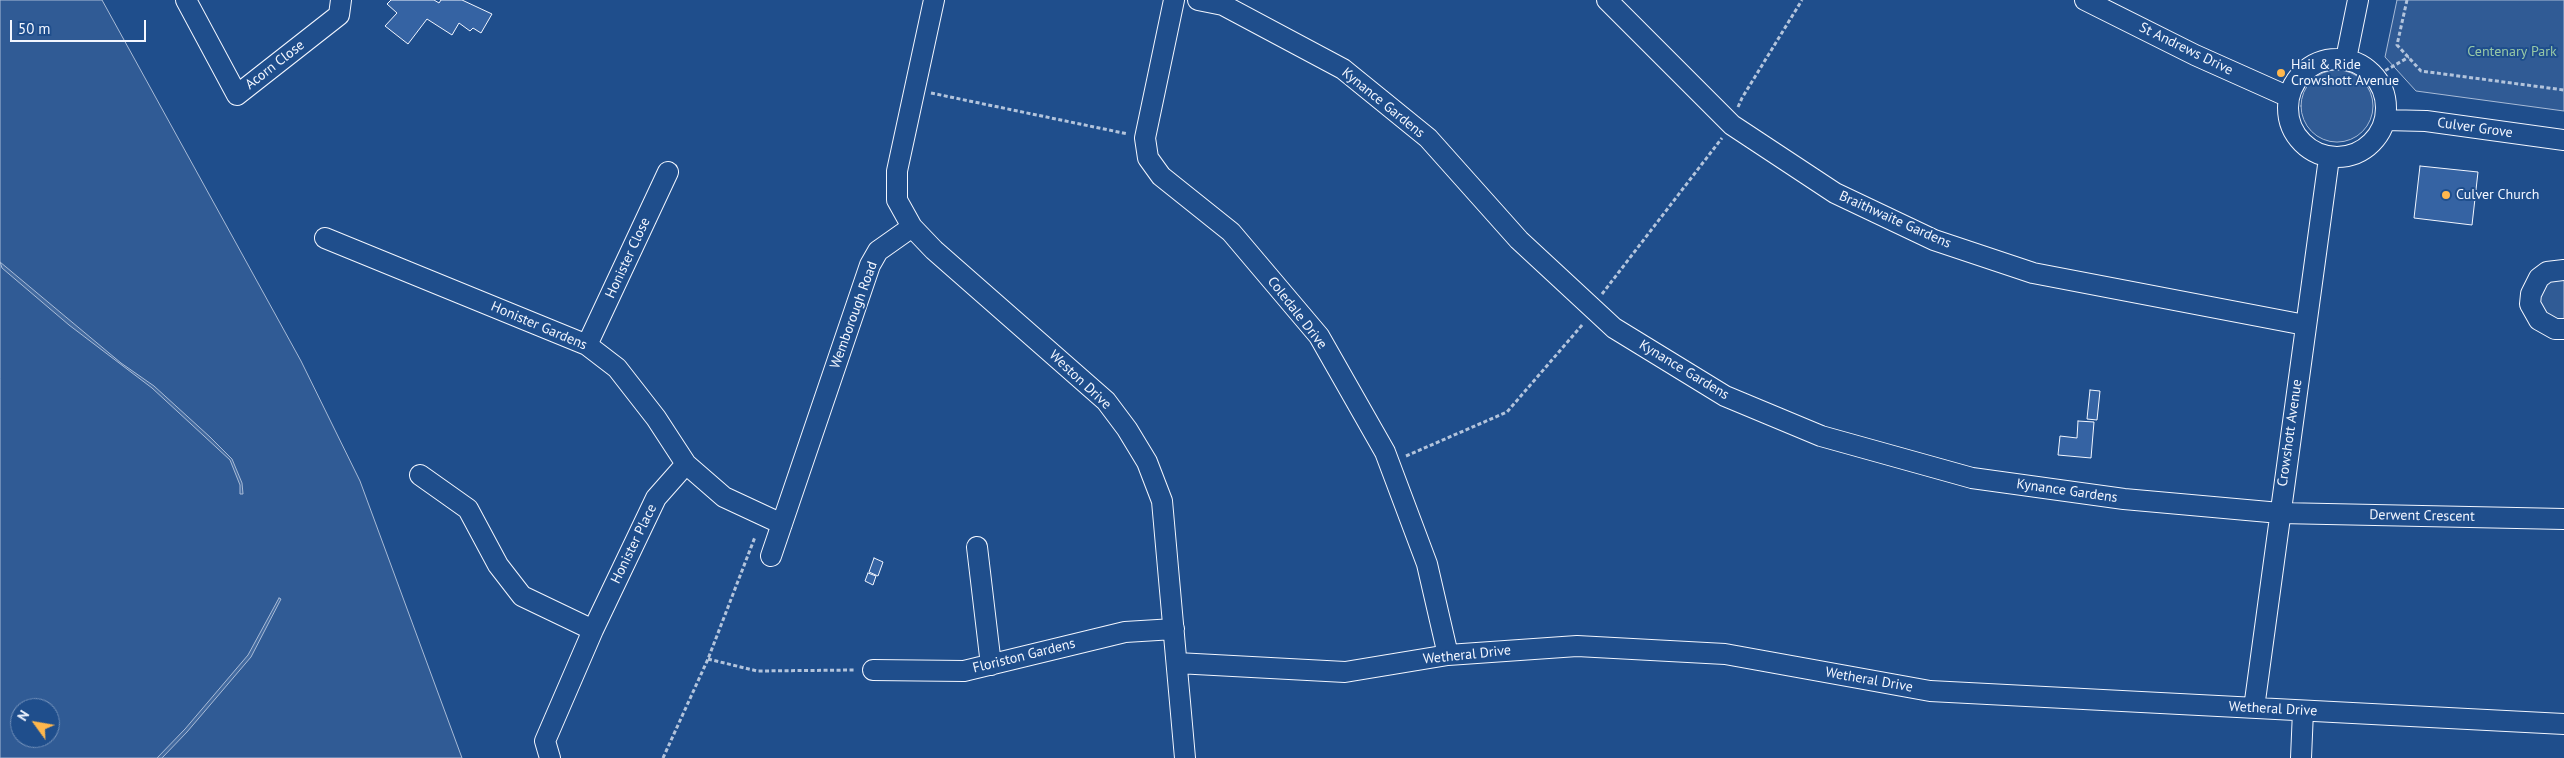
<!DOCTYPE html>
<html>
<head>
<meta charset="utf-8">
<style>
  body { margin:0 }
  #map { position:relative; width:2564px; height:758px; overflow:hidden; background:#1f4e8c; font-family:"PT Sans",sans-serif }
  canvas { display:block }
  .north { position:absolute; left:10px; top:698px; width:50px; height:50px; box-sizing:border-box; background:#1f4e8c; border:1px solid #7391ba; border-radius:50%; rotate:302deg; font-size:14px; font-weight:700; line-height:20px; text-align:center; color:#f2f6ff }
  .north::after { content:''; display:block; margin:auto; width:18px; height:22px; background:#ffb74d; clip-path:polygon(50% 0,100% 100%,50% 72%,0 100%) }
  .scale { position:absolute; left:10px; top:20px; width:136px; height:22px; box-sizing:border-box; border:2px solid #f2f6ff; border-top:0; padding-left:6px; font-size:15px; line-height:18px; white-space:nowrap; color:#f2f6ff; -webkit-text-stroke:4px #1f4e8c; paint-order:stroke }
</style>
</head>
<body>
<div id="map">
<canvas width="2564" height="758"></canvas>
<div class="north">N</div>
<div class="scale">50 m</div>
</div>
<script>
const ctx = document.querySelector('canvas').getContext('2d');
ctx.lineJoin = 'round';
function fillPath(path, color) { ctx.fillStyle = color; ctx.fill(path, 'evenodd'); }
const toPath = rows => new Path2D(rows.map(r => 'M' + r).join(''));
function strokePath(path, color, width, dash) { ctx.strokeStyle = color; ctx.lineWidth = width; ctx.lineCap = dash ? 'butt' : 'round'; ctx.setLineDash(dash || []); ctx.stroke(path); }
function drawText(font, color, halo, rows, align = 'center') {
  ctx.font = font + ' "PT Sans",sans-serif'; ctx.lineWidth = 4; ctx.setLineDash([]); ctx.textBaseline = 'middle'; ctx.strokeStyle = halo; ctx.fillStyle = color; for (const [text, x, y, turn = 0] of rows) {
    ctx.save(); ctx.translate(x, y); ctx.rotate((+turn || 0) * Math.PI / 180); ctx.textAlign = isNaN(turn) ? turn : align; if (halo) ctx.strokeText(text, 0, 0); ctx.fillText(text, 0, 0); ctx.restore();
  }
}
const built = toPath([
  [0,0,102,0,301,361,360,481,462,758,0,758,0,0],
  [20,708,50,708,50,738,20,738,20,708],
  [2397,0,2564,0,2564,111,2416,91,2385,57,2397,0],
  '2301 106a36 36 0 1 1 72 0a36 36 0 1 1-72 0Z',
  [2564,272,2564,321,2563,321,2547,316,2538,304,2539,288,2564,272]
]);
const water = toPath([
  [0,262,121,363,154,386,210,437,232,459,242,483,243,494,240,494,240,485,230,460,152,388,69,325,2,268,0,262],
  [279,598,281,599,251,657,187,732,162,758,157,758,185,729,248,655,279,598]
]);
const building = toPath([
  [391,0,434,0,439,3,441,0,462,0,492,14,481,33,473,28,470,31,459,23,452,35,427,19,408,44,385,26,397,13,387,4,391,0],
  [2420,166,2478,172,2472,225,2414,218,2420,166],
  [2090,390,2100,391,2097,420,2087,419,2090,390],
  [2078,421,2094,422,2091,458,2058,455,2060,436,2077,438,2078,421],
  [874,558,883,562,878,576,869,572,874,558],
  [868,573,876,576,873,585,865,581,868,573]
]);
const path = toPath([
  [2407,0,2397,45,2421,71,2564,90],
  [2374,77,2409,57],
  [931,93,1128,134],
  [1738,107,1742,98,1802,0],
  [1602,294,1722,138],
  [1406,456,1507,412,1583,324],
  [708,659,757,671,855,670],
  [663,758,708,659,755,537]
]);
const minor = toPath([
  [186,0,237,95,339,15,341,0],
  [934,0,897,171,897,200,912,227,934,250,1106,401,1127,429,1147,462,1162,501,1185,758],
  [1174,0,1145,138,1148,158,1161,176,1231,232,1319,336,1385,452,1427,564,1448,655],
  [1198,0,1223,5,1343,69,1428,138,1519,240,1614,328,1725,396,1821,436,1972,478,2124,499,2280,513,2564,519],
  [1607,0,1732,125,1835,193,1934,240,2033,273,2305,325],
  [2085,0,2195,55,2289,97],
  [2346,59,2358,0],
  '2288 108a49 49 0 1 1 98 0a49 49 0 1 1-98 0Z',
  [2385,120,2426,121,2564,140],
  [325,238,587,345,617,368,656,418,686,464,724,497,782,524],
  [2564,270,2547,272,2539,278,2531,294,2530,304,2539,320,2555,329,2564,329],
  [587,345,668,172],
  [420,475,468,509,498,565,522,596,593,630],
  [977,547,991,665],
  [771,556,870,265,878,251,912,227],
  [1177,663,1345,672,1448,655,1577,646,1725,654,1930,691,2564,724],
  [873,670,964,671,1125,632,1174,629],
  [2254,708,2329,158],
  [550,758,545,741,593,630,656,498,686,464],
  [2301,758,2303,711]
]);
const markers = [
  [2281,73,5,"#ffb74d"],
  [2446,195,5,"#ffb74d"]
];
const streetNames = [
  ["St Andrews Drive",2186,49,26],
  ["Acorn Close",275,65,-38],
  ["Kynance Gardens",1383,103,39],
  ["Culver Grove",2475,128,8],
  ["Braithwaite Gardens",1895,220,24],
  ["Honister Close",628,258,-65],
  ["Coledale Drive",1297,313,52],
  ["Wemborough Road",854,315,-70],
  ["Honister Gardens",539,326,23],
  ["Kynance Gardens",1684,370,31],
  ["Weston Drive",1080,380,43],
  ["Crowshott Avenue",2290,433,-82],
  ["Kynance Gardens",2067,491,8],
  ["Derwent Crescent",2422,516,1],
  ["Honister Place",634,544,-64],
  ["Wetheral Drive",1467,655,-6],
  ["Floriston Gardens",1024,656,-14],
  ["Wetheral Drive",1869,680,10],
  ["Wetheral Drive",2273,709,3]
];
const parkNames = [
  ["Centenary Park",2512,52]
];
const poiNames = [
  ["Hail & Ride",2291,65],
  ["Crowshott Avenue",2291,81],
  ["Culver Church",2456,195]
];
fillPath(built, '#305b95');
strokePath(built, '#a8bbd7', 1);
fillPath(water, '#446ba0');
strokePath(water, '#a8bbd7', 1);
fillPath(building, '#3563a3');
strokePath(building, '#f2f6ff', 1);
strokePath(minor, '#f2f6ff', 22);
strokePath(path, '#b3c4dc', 3, [4, 2.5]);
strokePath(minor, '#1f4e8c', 20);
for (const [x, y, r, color] of markers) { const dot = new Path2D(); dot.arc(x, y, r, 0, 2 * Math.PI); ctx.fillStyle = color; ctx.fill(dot); strokePath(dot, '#1f4e8c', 2); }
drawText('14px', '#f2f6ff', '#1f4e8c', streetNames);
drawText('14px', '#97c8a6', '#1f4e8c', parkNames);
drawText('14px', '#f2f6ff', '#1f4e8c', poiNames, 'left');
</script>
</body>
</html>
